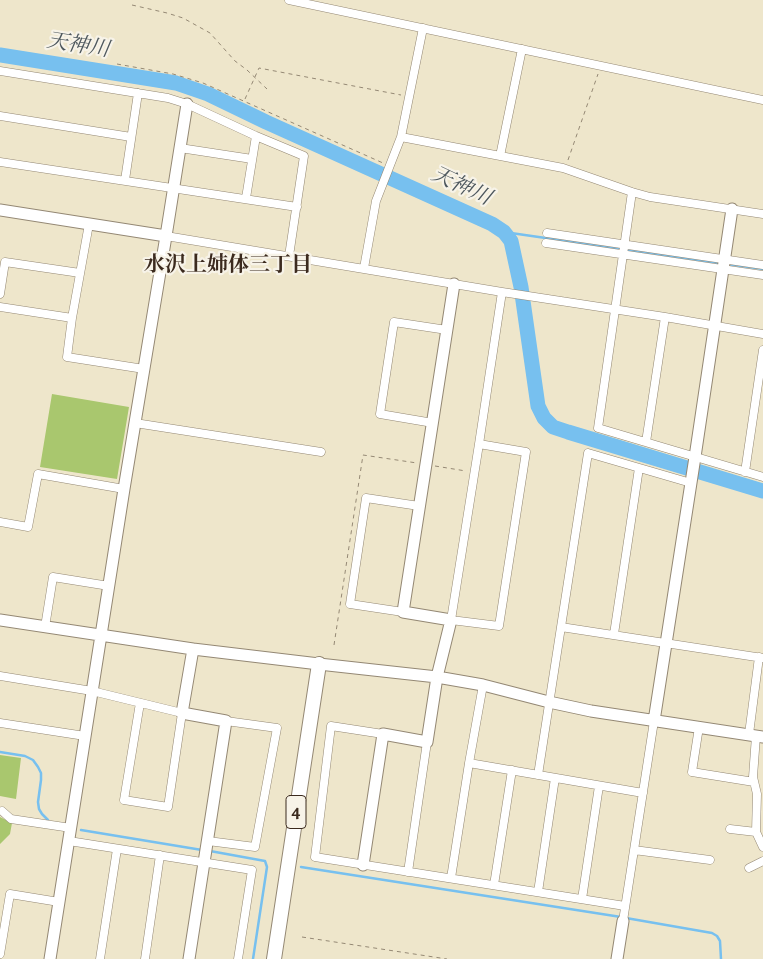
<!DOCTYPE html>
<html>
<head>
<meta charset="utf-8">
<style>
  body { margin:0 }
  canvas { display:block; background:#eee6cb }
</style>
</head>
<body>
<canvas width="763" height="959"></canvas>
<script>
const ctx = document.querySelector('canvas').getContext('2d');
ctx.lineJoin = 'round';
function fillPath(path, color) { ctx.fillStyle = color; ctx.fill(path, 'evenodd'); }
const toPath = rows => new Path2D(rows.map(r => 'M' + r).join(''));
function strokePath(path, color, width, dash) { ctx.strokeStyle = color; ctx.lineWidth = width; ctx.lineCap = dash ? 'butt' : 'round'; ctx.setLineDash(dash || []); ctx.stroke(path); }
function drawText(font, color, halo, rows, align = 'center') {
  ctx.font = font + ' Alegreya,"Noto Serif JP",serif'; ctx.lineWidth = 4.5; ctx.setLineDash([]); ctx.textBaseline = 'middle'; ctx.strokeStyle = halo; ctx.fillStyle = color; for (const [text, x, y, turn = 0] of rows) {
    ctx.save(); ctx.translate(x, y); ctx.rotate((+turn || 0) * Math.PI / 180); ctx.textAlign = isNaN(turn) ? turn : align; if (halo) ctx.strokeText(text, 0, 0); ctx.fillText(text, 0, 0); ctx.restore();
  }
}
const green = toPath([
  [52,394,129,407,117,479,40,467],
  [0,755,21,758,16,799,0,796],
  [0,817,12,823,10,834,0,844]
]);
const stream = toPath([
  [504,232,719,263],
  [727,264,763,269],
  [0,752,25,756,33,760,38,767,41,773,41,780,38,802,39,809,42,814,48,820],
  [81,830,202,850],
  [210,851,265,861,267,867,253,959],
  [301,867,621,917],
  [626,918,712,933,717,936,720,941,721,959]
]);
const river = toPath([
  [0,55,176,83,208,94,266,122,492,224,504,232,511,241,521,287,538,406,544,418,553,427,568,432,763,491]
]);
const path = toPath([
  [132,5,167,13,183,18,210,33,235,61,247,70,267,89],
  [117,64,173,74,203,83,383,163],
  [245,99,259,68,401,95],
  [568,160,598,74],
  [435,466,466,471],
  [334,645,363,455,417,463],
  [302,937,447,959]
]);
const street = toPath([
  [289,0,763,100],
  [0,71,168,98,187,104,256,136,304,156,289,256],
  [0,116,131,137],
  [401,137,563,168,632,192,650,197,763,214],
  [180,148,252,159],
  [500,156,522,49],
  [0,162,297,207],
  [125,180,138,93],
  [632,192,598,428,763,477],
  [246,198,256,136],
  [89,224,72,318,67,357,144,369],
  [547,233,763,265],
  [166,236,502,292,665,317,763,334],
  [546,243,763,275],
  [364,268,376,201,401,137,423,28],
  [0,294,5,262,80,273],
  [0,307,72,318],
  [135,423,321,452],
  [433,423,380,414,394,322,447,330],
  [646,442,665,317],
  [479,444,526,452,499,626,451,620,479,444,502,292],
  [745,472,763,350],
  [0,522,28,527,38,474,124,489],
  [403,612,350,604,366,498,419,506],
  [45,627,53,577,109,586],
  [561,627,763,658],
  [614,634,639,468],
  [0,676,92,691,182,713,168,807,124,800,140,703],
  [0,723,85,736],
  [699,727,692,772,754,782],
  [383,734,331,726,315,857,625,906],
  [749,734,759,657],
  [756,736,753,777,757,794,756,832,763,847],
  [469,763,643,793],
  [538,775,588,453,691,483],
  [2,811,11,819,71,828],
  [730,829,756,832],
  [69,841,252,870,238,959],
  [208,841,255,847,277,728,226,721],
  [634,850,710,860],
  [749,868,763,861],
  [408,872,427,742],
  [451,878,469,763,483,685],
  [494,885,512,770],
  [538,892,555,778],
  [582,899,599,786],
  [623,921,654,721],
  [0,954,10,894,59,902],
  [100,959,117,849],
  [145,959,160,855]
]);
const secondary = toPath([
  [0,210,166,236],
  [0,620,193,649,319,664,437,677,483,685,549,702,591,711,763,737],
  [654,721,695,457,732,209],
  [363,865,383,734,427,742,437,677,451,620,403,612,454,284],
  [50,959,124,489,166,236,187,104],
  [189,959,226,721,182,713,193,649],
  [617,959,623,921]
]);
const highway = toPath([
  [274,959,319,664]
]);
const shields = [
  [296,812,20]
];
const shieldNames = [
  ["4",296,812]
];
const waterNames = [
  ["天神川",78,46,9],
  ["天神川",461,187,25]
];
const neighbourhoodNames = [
  ["水沢上姉体三丁目",228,266]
];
fillPath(green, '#a9c76e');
strokePath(stream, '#77c0ef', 2.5);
strokePath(river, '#77c0ef', 15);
strokePath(street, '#948874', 9);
strokePath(secondary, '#948874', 13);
strokePath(highway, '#948874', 16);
strokePath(path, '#948874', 1, [4, 4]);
strokePath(street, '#fff', 8);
strokePath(secondary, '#fff', 11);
strokePath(highway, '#fff', 14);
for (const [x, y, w] of shields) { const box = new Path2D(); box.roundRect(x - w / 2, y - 16.5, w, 33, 4); ctx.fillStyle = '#f7f3e8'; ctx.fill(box); strokePath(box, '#3b2a1e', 1); }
drawText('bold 19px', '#3b2a1e', null, shieldNames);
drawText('italic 21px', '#4d575d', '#f7f3e8', waterNames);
drawText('bold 21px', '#3b2a1e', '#f7f3e8', neighbourhoodNames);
</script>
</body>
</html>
